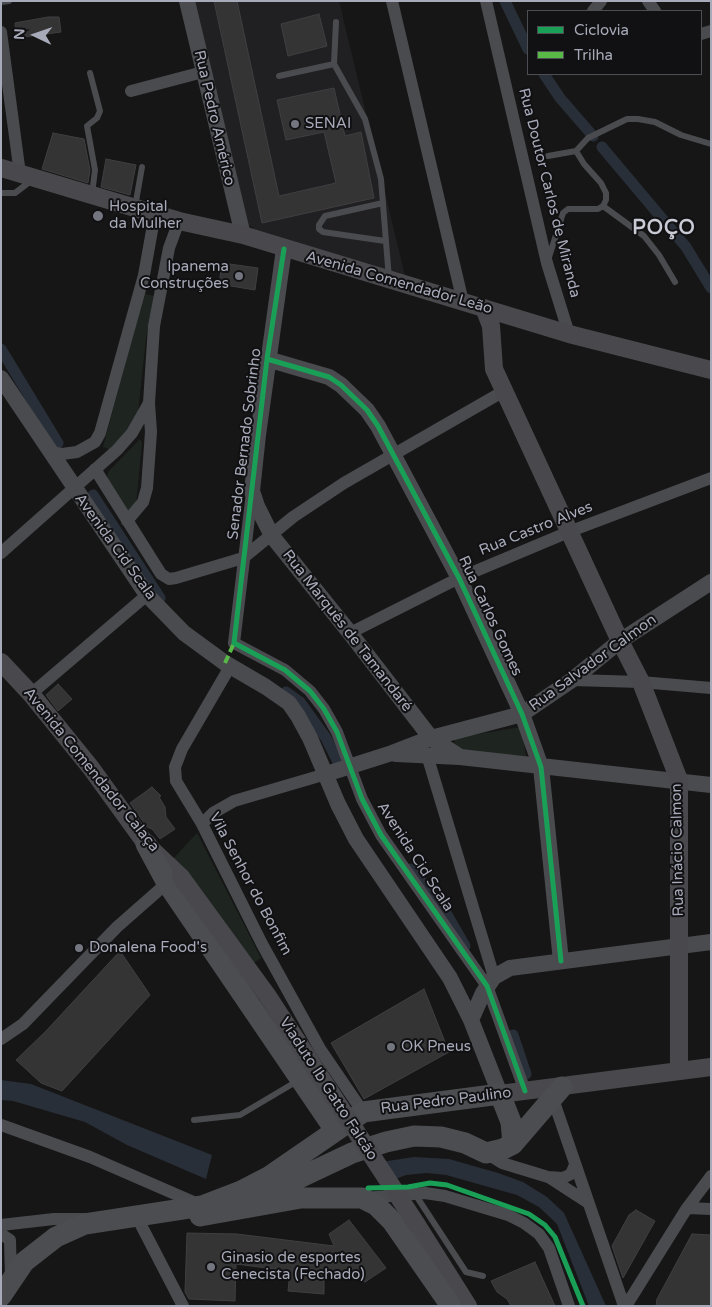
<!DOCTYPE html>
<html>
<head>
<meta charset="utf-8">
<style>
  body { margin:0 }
  #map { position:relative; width:712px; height:1307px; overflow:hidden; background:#161616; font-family:"Varela Round",sans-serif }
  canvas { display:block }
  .frame { position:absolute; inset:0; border:2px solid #a7aab8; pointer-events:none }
  .legend { position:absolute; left:527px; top:10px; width:175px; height:65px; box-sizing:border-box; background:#111012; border:1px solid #4d4e54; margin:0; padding:6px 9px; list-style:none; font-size:15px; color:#a7aab8 }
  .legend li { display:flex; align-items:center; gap:10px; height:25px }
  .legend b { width:25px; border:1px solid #4d4e54 }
  .north { position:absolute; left:10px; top:10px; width:50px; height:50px; -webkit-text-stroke:4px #111012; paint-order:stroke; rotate:273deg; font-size:14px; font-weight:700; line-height:20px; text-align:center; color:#a7aab8 }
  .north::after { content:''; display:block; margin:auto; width:18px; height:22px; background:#a7aab8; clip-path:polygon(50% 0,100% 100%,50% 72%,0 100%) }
</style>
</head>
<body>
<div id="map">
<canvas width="712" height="1307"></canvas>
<div class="frame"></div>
<ul class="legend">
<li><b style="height:6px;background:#1a9f57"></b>Ciclovia</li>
<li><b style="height:6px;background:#58b947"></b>Trilha</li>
</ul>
<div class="north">N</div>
</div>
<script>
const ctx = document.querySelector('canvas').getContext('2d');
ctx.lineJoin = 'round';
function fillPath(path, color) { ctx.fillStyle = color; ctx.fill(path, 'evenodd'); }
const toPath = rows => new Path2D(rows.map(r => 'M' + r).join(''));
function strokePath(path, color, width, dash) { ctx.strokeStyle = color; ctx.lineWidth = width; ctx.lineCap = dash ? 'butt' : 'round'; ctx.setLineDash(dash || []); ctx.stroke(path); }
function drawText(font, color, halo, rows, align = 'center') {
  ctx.font = font + ' "Varela Round",sans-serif'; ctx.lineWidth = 4; ctx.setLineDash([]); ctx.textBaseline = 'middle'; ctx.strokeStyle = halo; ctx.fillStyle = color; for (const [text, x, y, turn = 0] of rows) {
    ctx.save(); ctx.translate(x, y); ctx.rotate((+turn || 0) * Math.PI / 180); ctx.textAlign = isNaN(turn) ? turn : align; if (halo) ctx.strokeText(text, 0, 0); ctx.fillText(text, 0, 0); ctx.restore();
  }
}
const built = toPath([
  [192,1,339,1,405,276,264,238,249,225]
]);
const green = toPath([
  [144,294,154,296,146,338,138,412,126,438,112,450,103,447],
  [140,439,142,443,136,505,131,512,124,512,107,480,108,472],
  [521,727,526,756,461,752,454,747,455,738],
  [197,833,261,958,254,963,172,860]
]);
const water = toPath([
  [1,1080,31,1084,212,1155,206,1179,127,1145,85,1122,13,1101,1,1100],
  [414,1157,449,1159,498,1173,523,1182,547,1197,564,1213,606,1306,589,1306,557,1224,539,1207,517,1195,446,1175,427,1173,406,1175,393,1180,381,1162]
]);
const canal = toPath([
  [505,1,528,49],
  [544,74,560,98,593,136],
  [602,147,686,247,711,288],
  [1,349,58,443],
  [93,495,160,598],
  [286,692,300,702,326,738,338,762],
  [411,869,442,906,465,946],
  [513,1035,526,1074]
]);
const building = toPath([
  [214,1,237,1,279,196,336,183,324,132,286,140,277,100,334,88,345,136,361,132,374,198,262,223,214,1],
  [319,14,327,46,288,56,281,24,319,14],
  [48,17,59,17,61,32,16,38,15,23,48,17],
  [53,133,84,139,90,170,88,183,42,169,53,133],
  [106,159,136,165,130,195,101,187,106,159],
  [222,263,258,268,255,290,219,284,222,263],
  [58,684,72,699,58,711,46,695,58,684],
  [152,787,161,796,159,797,165,807,166,817,175,829,160,839,152,829,147,827,130,803,152,787],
  [120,951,150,995,62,1091,41,1083,16,1060,46,1031,120,951],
  [424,989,449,1052,364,1099,331,1043,424,989],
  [636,1210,655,1221,623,1278,612,1246,629,1215,636,1210],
  [349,1220,386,1268,365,1282,353,1277,324,1274,324,1294,288,1291,290,1271,236,1264,235,1301,189,1299,185,1292,187,1233,237,1234,334,1246,329,1234,349,1220],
  [692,1234,711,1235,711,1306,656,1306,657,1299,692,1234],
  [535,1262,555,1306,511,1306,507,1299,497,1292,491,1281,535,1262]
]);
const service = toPath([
  [1,2,9,1],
  [336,22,334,64,365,119,381,179,389,279],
  [90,73,100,111,97,118,87,126,95,170,92,194],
  [279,76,334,64],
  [548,156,576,151],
  [1,193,15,193,32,180],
  [383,203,325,216,319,225,319,229,323,232,385,241],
  [603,206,644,236,659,255,675,282],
  [135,207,142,167],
  [549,257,563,213,568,209,598,209,603,206,606,200,606,193,601,183,584,164,576,151,588,138,627,119,638,119,655,122,681,135,711,144],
  [194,1120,240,1115,299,1080],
  [415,1194,466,1272,483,1276]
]);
const minor = toPath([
  [392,1,463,302],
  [486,1,547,263,569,334],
  [648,1,655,11],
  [593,11,601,1],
  [1,32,20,174],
  [701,34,711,31],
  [131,91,203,72],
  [50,452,62,454,77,452,95,442,100,433,144,275,155,214],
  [95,469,161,574,169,579,176,578,243,558,293,517,344,483,504,391],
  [252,493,234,643,285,670,310,691,324,709,337,732,362,799,381,835,487,986,525,1091],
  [127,521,143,502,147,488,151,432,149,403],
  [1,553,117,450,132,433,149,403,154,326,169,248,179,221],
  [350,633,459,578,571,531,711,478],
  [231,665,182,749,175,767,176,781,202,824,262,944,320,1049,363,1112],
  [572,680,641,682,711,688],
  [31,694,147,595],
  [427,755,494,977],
  [202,824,213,813,234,801,326,774],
  [1,1039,23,1024,117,927,167,883],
  [552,1096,624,1306],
  [1,1125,90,1157,198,1204],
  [486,1153,502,1163,548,1177,563,1178,571,1174,575,1165],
  [550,1178,587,1202],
  [366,1198,425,1193,445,1196,508,1215,524,1223,539,1234,549,1248,569,1306],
  [687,1208,711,1209],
  [1,1225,54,1219,88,1219],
  [141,1225,183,1306],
  [1,1234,10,1240,11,1279],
  [626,1306,687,1208,711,1176]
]);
const tertiary = toPath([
  [187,1,243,235],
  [284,249,258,435,252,491,257,506,272,536,350,633,431,738,460,757],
  [267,359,329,377,341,385,367,410,378,426,459,578,522,714,541,767,561,961],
  [1,378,147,595,184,633,225,663,266,687,289,703,298,716,310,738,338,804,356,839,450,978,471,1020,500,1094],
  [396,754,460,757,711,785],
  [326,774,392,753,431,738,522,714,572,680,620,641,711,582],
  [471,1020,483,993,494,977,510,968,711,942]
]);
const secondary = toPath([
  [1,168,179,221,243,235,569,334,711,370],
  [484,308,491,326,494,369,620,641,641,682,679,780,679,1071],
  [1,662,31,694,91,768,146,844,181,877],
  [500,1094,711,1067],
  [417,1225,468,1306]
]);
const trunk = toPath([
  [146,844,167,883,335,1130],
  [259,1197,352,1153,386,1142,414,1136,441,1137,465,1143,486,1153,503,1149,513,1144,562,1087],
  [200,1216,301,1198,362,1198,376,1205,392,1221,451,1306],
  [1,1296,24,1262,56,1237,85,1224,202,1206,241,1191,270,1176,363,1112,500,1094,511,1122,513,1144]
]);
const secondaryBridge = toPath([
  [181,877,267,995,417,1225]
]);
const quiet = toPath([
  [225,663,234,643]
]);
const cycleway = toPath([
  [284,249,267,359,234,643,285,670,310,691,324,709,337,732,362,799,381,835,487,986,525,1091],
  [267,359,329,377,341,385,367,410,378,426,459,578,522,714,541,767,561,961],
  [368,1188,408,1187,430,1183,447,1185,529,1214,545,1225,555,1237,583,1306]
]);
const markers = [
  [295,124,5,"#74767f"],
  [98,216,6,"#74767f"],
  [239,276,5,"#74767f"],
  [79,948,5,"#74767f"],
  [391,1047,5,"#74767f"],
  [211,1267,5,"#74767f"]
];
const streetNames = [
  ["Rua Pedro Américo",214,118,77],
  ["Rua Doutor Carlos de Miranda",549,193,76],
  ["Avenida Comendador Leão",399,283,16],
  ["Senador Bernado Sobrinho",245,444,-83],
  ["Rua Castro Alves",536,529,-22],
  ["Avenida Cid Scala",115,547,54],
  ["Rua Carlos Gomes",490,616,65],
  ["Rua Marquês de Tamandaré",347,631,52],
  ["Rua Salvador Calmon",593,663,-36],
  ["Avenida Comendador Calaça",91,770,51],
  ["Rua Inácio Calmon",678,850,-91],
  ["Avenida Cid Scala",415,857,57],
  ["Vila Senhor do Bonfim",250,884,62],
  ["Viaduto Ib Gatto Falcão",328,1089,57],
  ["Rua Pedro Paulino",446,1101,-7]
];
const poiNames = [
  ["SENAI",305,124],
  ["Hospital",109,207],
  ["da Mulher",109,224],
  ["Ipanema",229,267,"right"],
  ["Construções",229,284,"right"],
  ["Donalena Food's",89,948],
  ["OK Pneus",401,1047],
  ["Ginasio de esportes",221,1258],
  ["Cenecista (Fechado)",221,1275]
];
const districtNames = [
  ["POÇO",664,229]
];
fillPath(built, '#202022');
fillPath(green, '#1e2520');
fillPath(water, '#292f38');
strokePath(canal, '#292f38', 11);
fillPath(building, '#343435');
strokePath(building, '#3f3f42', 1);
strokePath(service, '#4a4b4f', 6);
strokePath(minor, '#4a4b4f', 12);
strokePath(tertiary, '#4a4b4f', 16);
strokePath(secondary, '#49494d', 18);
strokePath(trunk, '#4c4d50', 21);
strokePath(secondaryBridge, '#49494d', 18);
strokePath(quiet, '#58b947', 4, [8, 4]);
strokePath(cycleway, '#1a9f57', 5);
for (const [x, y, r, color] of markers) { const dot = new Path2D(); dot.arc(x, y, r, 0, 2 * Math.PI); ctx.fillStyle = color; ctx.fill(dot); strokePath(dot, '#111012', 2); }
drawText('15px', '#a7aab8', '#111012', streetNames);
drawText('15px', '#a7aab8', '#111012', poiNames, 'left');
ctx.letterSpacing = '1px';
drawText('bold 20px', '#c8cad4', '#111012', districtNames);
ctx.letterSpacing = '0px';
</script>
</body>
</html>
